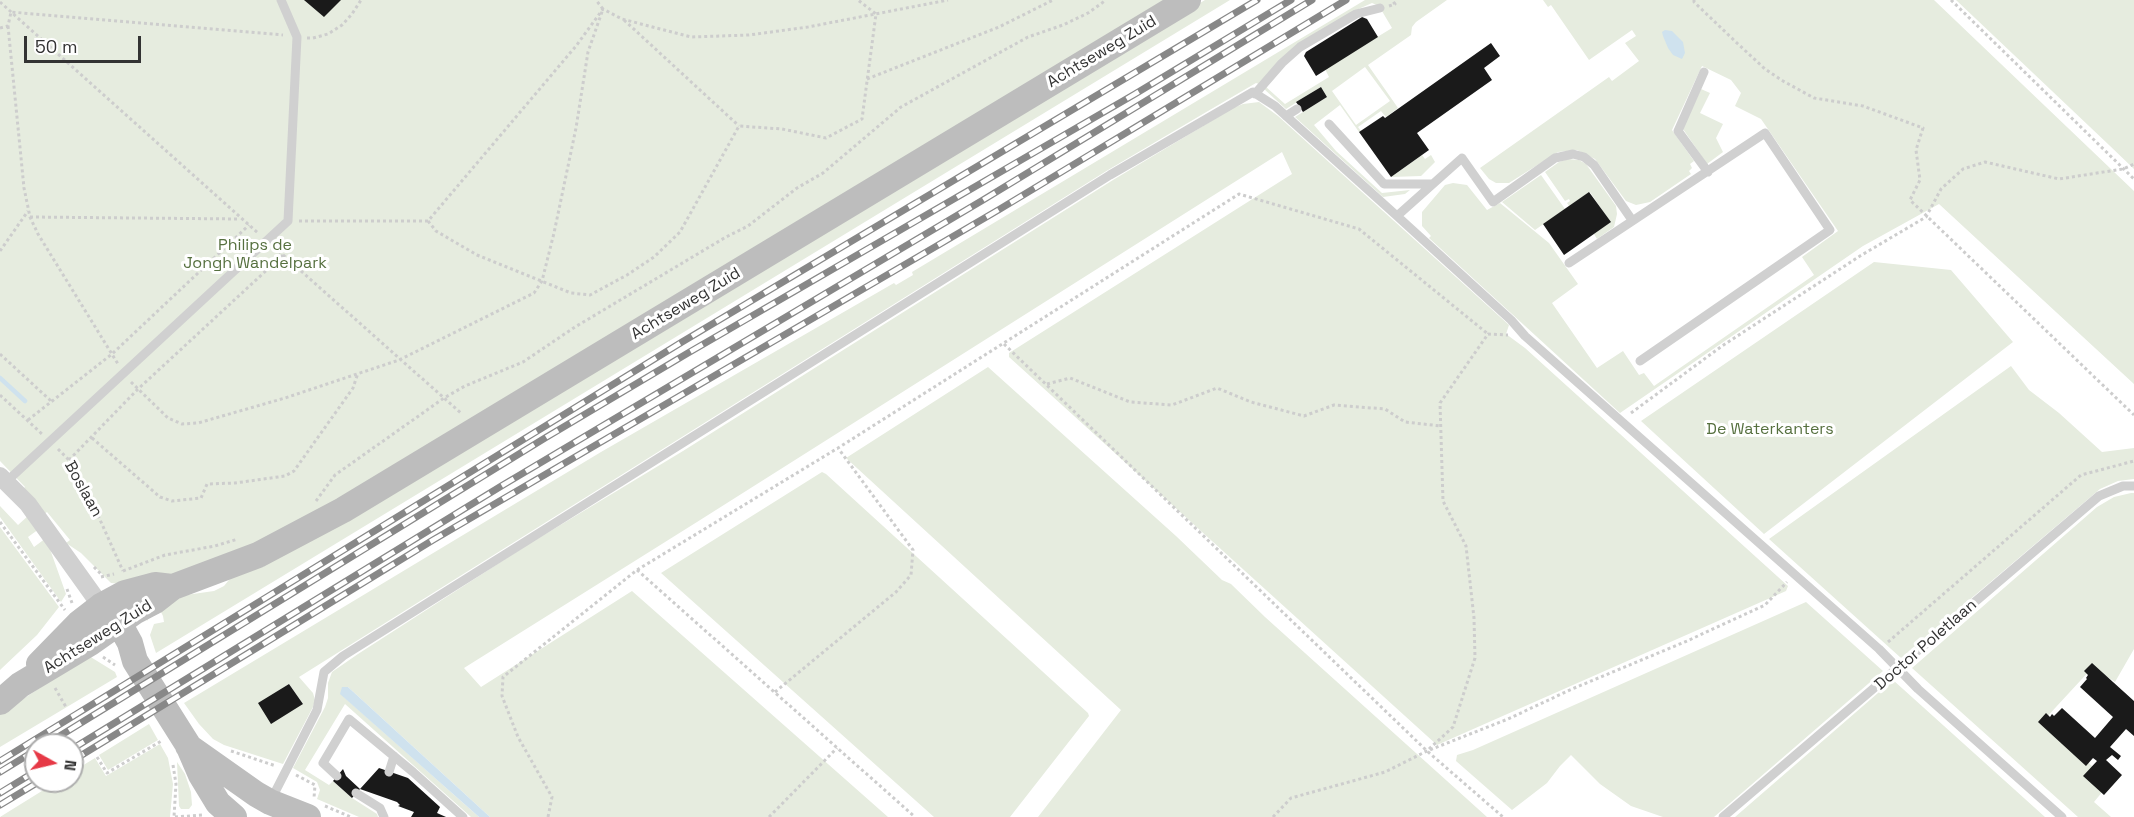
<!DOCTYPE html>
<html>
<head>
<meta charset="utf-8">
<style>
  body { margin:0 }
  #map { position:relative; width:2134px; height:817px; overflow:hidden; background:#fff; font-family:"Space Grotesk",sans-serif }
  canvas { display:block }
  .north { position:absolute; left:24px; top:733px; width:60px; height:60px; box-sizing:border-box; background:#fff; border:2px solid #adadad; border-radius:50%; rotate:98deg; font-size:16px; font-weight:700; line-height:24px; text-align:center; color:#333 }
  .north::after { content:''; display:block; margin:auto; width:21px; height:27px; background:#e63946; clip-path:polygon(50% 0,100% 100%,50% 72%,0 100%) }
  .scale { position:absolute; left:24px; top:36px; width:117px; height:27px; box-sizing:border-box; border:3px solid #333; border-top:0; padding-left:8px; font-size:18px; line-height:21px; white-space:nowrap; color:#333; -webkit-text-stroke:4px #fff; paint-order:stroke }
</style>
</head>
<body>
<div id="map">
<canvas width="2134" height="817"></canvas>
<div class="north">N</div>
<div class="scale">50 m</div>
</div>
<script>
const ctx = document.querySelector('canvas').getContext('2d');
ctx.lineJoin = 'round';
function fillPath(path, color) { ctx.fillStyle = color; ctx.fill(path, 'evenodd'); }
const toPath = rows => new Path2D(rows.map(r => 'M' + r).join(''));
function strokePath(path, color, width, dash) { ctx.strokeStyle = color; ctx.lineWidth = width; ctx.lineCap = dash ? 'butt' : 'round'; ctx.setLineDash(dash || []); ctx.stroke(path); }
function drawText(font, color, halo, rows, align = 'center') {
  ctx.font = font + ' "Space Grotesk",sans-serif'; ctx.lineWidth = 6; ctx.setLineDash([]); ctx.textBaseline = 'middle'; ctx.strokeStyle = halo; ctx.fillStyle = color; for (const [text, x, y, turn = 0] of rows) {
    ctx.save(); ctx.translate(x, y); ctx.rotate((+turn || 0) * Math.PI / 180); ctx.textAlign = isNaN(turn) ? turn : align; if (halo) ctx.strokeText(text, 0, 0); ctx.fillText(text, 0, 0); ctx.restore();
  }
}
const green = toPath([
  [0,0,1171,0,301,524,194,568,132,585,111,583,81,553,66,543,70,540,47,512,42,516,21,491,25,487,0,461],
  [1205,0,1230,0,156,653,150,635,154,624,164,622,163,616,161,612,149,618,147,621,145,615,186,595,214,591,224,586,233,575,391,492],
  [1365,0,1447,0,1416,22,1412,27,1411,35,1368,65,1398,108,1386,117,1381,111,1358,127,1361,131,1359,132,1340,105,1314,125,1336,151,1382,193,1410,190,1405,194,1383,197,1295,117,1327,97,1321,87,1286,109,1264,89,1266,87,1285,104,1329,77,1325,69,1392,28,1379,6,1372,3,1354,11,1259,84,1256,83,1208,111,1108,170,299,677,313,693,315,700,313,707,283,764,224,745,213,739,199,724,184,703,601,452,894,283,896,285,913,275,912,272],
  [1365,67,1390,101,1356,125,1332,91],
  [289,684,303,704,258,703,259,703],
  [1543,0,1934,0,2134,191,2134,384,1939,204,1863,246,1620,413,1429,238,1431,236,1422,226,1422,212,1445,185,1453,183,1467,185,1487,210,1500,203,1549,243,1578,284,1552,303,1597,368,1623,351,1639,375,1644,373,1654,386,1814,275,1802,257,1838,231,1761,119,1735,106,1741,93,1731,80,1702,66,1672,130,1694,161,1690,164,1692,168,1689,171,1691,174,1650,202,1636,205,1626,201,1595,159,1577,150,1558,152,1509,183,1496,183,1489,179,1480,168,1609,77,1612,81,1639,61,1625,43,1636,36,1632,30,1589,60,1551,5,1548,7],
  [1956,0,2134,0,2134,169,2109,145],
  [1701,89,1710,93,1700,113,1723,124,1716,138,1723,152,1707,164,1683,129],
  [1259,102,1278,116,1509,325,1506,334,1525,348,1788,586,1786,591,1437,745,1009,357,1009,353,1292,174,1282,152,697,522,464,668,481,687,632,591,888,817,490,817,348,687,344,697,479,817,471,817,345,704,305,770,329,785,333,781,352,798,377,814,378,817,359,817,317,799,320,790,317,782,293,768,325,707,328,698,328,683,332,672,358,654,524,547,683,451,1113,180,1233,108,1243,104],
  [1422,155,1425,159,1431,155,1435,162,1421,176,1391,177],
  [1568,159,1579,160,1586,164,1616,206,1617,214,1614,227,1597,239,1594,234,1610,222,1590,192,1569,206,1567,203,1570,201,1569,199,1565,201,1545,172,1559,162],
  [1541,175,1565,209,1535,230,1502,202],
  [1874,262,1951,270,2013,342,1764,534,1641,421],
  [2011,366,2029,390,2059,413,2102,452,2134,448,2134,479,2118,481,2100,489,1901,658,1769,539],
  [988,367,1176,536,1222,580,1231,584,1265,617,1487,817,1038,817,1121,710,846,458],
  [822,472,826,474,1088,713,1089,716,1010,817,934,817,661,573],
  [2131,493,2134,493,2134,649,2115,682,2093,667,2044,720,2093,767,2103,791,2094,802,2111,817,2078,817,1912,668,2097,507,2114,497],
  [0,506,18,525,29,515,39,529,28,537,34,547,46,538,66,594,61,602,0,517],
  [0,527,59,607,37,635,0,670],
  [1806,602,1883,671,1714,817,1663,817,1631,806,1600,784,1571,755,1560,766,1547,783,1512,810,1456,761,1457,755,1473,750],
  [89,656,115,672,117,677,0,747,0,714],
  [1893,680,2045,817,1735,817],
  [149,724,158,740,108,770,99,755],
  [160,744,168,758,173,784,170,817,0,817,58,781,72,781,72,772,95,758,106,776],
  [177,762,185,774,191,792,192,805,189,809,181,809,179,806]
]);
const water = toPath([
  [1665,30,1672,31,1683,42,1685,53,1682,59,1673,55,1668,48,1663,36,1662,32],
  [342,687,348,687,490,817,479,817,340,694]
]);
const stream = toPath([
  [0,378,25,401]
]);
const building = toPath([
  [304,0,341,0,324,17],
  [1362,17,1367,19,1378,37,1316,76,1304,56,1306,52],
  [1491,43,1500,56,1484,68,1492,80,1417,133,1429,150,1391,177,1359,132,1383,116,1385,118],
  [1321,87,1327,97,1303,112,1296,102],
  [1589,192,1611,222,1564,255,1543,224],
  [2092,663,2134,701,2134,736,2126,729,2110,747,2121,756,2118,760,2112,755,2106,760,2122,775,2104,795,2083,776,2097,761,2093,758,2086,766,2038,722,2046,713,2050,717,2052,714,2054,716,2062,708,2095,738,2113,717,2080,687,2087,679,2086,678,2088,675,2084,671],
  [289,684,303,704,271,724,258,703],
  [379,768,408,778,440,807,437,813,446,817,411,817,414,812,398,806,400,805,397,802,360,789,352,798,333,781,343,769,346,776,360,789]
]);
const path = toPath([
  [1694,0,1694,2,1738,44,1765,69,1783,81,1814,98,1863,106,1923,128,1916,150,1920,180,1910,200,2134,415],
  [1951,0,2134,179],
  [0,2,258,233],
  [1389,6,1395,4,1392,0],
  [624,20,739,126],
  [8,26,24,188,30,217,38,234,118,364],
  [0,28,8,26,11,12,283,35],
  [307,38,313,38,328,34,342,25,352,14,361,0],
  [867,79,999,27,1053,0],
  [30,217,240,219],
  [299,221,428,221,576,46,603,9,622,19,691,37,749,35,808,27,948,0],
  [428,221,436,231,477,255,571,293,590,295,627,275,654,257,680,232,739,126,782,129,826,138,862,119,876,14,858,0],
  [274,247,462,414],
  [0,251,28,211],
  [1004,344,1427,751,1503,817],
  [0,354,51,401],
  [131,382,168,418,182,424,198,423,285,398,399,360,534,293,542,281,554,233,576,128,588,52,603,9,596,0],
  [1047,384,1070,378,1130,402,1172,405,1217,388,1251,402,1304,416,1334,405,1385,409,1405,422,1441,426],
  [0,395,42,434],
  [1631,413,1722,346,1860,256,1926,217,1941,189,1963,169,1985,162,2059,179,2123,169,2134,164],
  [28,420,112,354,249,225],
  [92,438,160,497,172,501,201,498,207,484,235,483,285,476,294,471,353,388,358,373],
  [58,449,69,460,92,502,123,571],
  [69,460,137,390,283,255],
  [316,501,335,475,444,398,465,386,523,362,575,327,726,237,748,226,797,188,823,173,901,107,1028,37,1063,25,1088,13,1106,0],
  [85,505,92,502],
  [0,522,65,610],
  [94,567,103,576],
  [637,570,915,817],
  [123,571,165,555,215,546,238,539],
  [101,577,114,574],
  [67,589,72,603],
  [1888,642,2081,475,2134,461],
  [103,657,115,665],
  [55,688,66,707],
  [775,692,896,592,911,575,913,550,838,448],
  [1429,749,1453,727,1475,658,1474,618,1466,546,1443,501,1440,403,1488,334,1508,335],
  [231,751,276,766],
  [97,757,107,773,163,740],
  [173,765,176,784,174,817],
  [296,775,315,785,314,798],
  [325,806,351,817],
  [175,817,203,815],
  [548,817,552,797,518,737,502,696,503,677,637,570,838,448,1239,194,1359,229,1488,334],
  [769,817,837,748],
  [1273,817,1291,798,1385,772,1427,751,1508,719,1572,689,1687,641,1765,605,1787,582]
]);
const lane = toPath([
  [1704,72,1678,131,1708,172],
  [1255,94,1282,63,1300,47,1356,14,1380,8],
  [1286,116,1297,109],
  [1329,124,1384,184,1432,184],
  [1397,216,1511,320,1525,336,1879,649,1918,689,2062,817],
  [1569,263,1765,133,1830,230,1640,361],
  [6,482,288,221,297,37,281,0],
  [389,772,394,756],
  [337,776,323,763,349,719,413,772,463,817],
  [356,793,380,808,384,817],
  [271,800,317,710,324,672,343,656,1110,175,1253,92,1275,106,1397,216,1462,158,1493,202,1555,158,1573,154,1584,157,1594,165,1632,220],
  [1723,817,2099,496,2123,486,2134,486]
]);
const street = toPath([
  [0,476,28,504,101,606]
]);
const secondary = toPath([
  [101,606,119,623,130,643,135,661,188,745,201,775,218,803,234,817],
  [39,664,79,623,101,606,125,593,155,585,172,587],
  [0,702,20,685,90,643,134,612,155,601,173,587,258,555,343,510,1188,0],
  [188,746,256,794,270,802,308,817]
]);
const rail = toPath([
  [45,745,545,438,688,353,1135,94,1291,0],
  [72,749,503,485,983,200,1312,0],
  [0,761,682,342,1257,0],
  [72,761,433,540,1000,209,1346,0],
  [0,772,36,750],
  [0,793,36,771],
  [0,805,40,781]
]);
const streetNames = [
  ["Achtseweg Zuid",1102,52,-31],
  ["Achtseweg Zuid",686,304,-31],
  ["Boslaan",83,489,61],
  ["Achtseweg Zuid",98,637,-32],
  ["Doctor Poletlaan",1926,645,-41]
];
const parkNames = [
  ["Philips de",255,246],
  ["Jongh Wandelpark",255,264],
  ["De Waterkanters",1770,430]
];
fillPath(green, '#e6ecdf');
fillPath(water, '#cfe2ee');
strokePath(stream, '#cfe2ee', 4.5);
fillPath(building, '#1a1a1a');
strokePath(path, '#cdcdcd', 3, [3, 3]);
strokePath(lane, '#d0d0d0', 9);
strokePath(street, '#d0d0d0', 18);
strokePath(secondary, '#bdbdbd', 26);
strokePath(rail, '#888', 7);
strokePath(rail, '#fff', 4.5, [14]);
drawText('16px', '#333', '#fff', streetNames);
drawText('16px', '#56703f', '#fff', parkNames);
</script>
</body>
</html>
